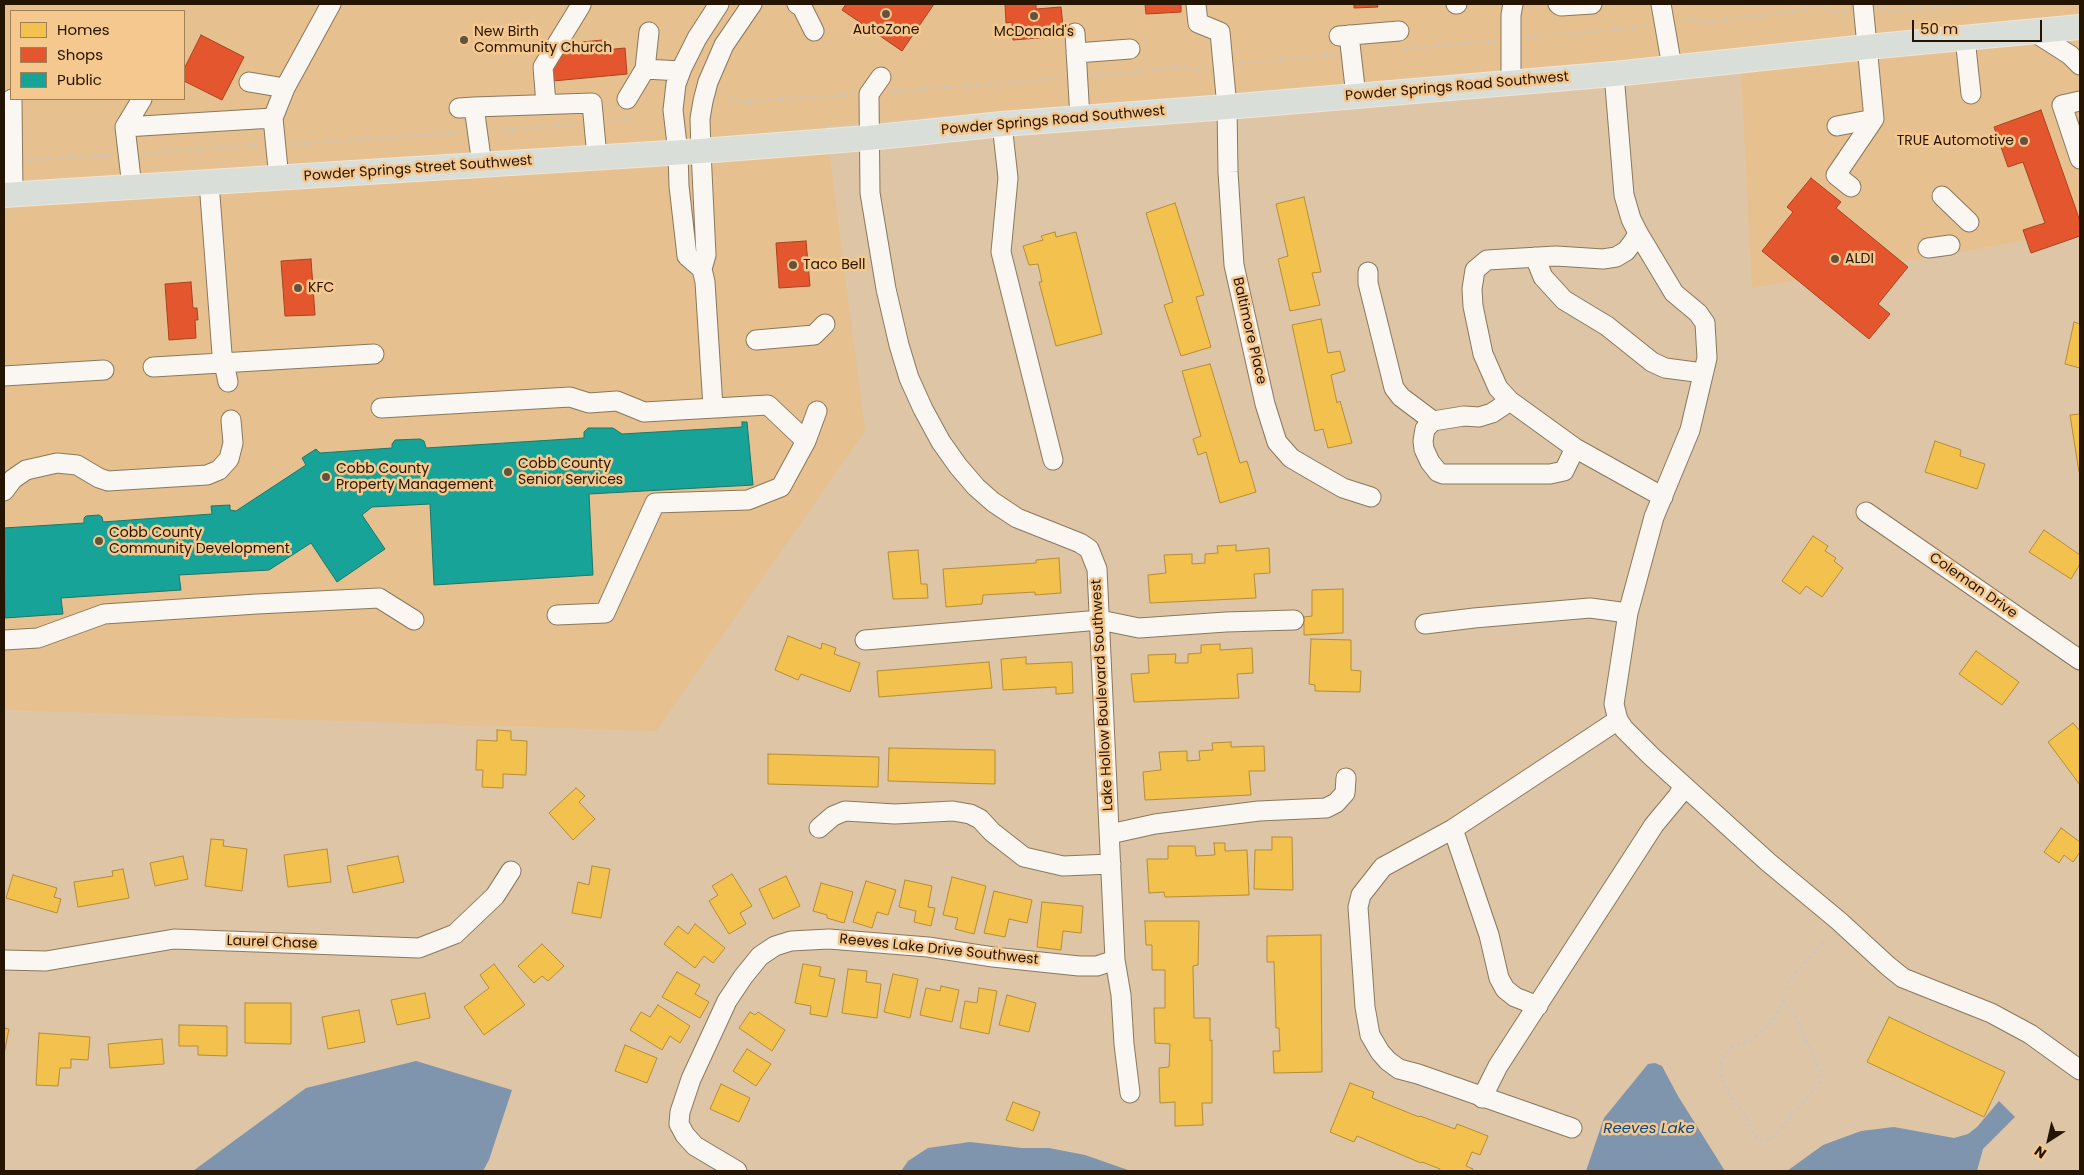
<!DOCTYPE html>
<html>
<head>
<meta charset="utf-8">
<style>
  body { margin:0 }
  #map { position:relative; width:2084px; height:1175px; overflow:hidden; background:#dec5a6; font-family:Poppins,sans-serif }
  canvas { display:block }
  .frame { position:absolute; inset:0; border:5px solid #241400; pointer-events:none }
  .legend { position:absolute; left:10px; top:10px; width:175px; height:90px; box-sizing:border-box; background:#f5c88f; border:1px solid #a18056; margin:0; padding:6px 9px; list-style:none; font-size:15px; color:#241400 }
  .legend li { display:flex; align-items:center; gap:10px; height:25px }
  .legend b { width:25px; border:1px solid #a18056 }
  .north { position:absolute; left:2024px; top:1115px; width:50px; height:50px; -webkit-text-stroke:4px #f5c88f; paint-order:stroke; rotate:215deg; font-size:14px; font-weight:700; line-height:20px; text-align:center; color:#241400 }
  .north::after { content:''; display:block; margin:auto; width:18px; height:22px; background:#241400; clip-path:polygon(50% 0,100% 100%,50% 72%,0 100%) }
  .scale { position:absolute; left:1912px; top:20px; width:130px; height:22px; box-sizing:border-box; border:2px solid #241400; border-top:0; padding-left:6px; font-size:15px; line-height:18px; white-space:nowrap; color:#241400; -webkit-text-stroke:4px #f5c88f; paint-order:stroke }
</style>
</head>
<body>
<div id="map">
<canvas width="2084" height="1175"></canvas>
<div class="frame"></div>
<ul class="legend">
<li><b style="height:14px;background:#f2c14e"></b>Homes</li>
<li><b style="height:14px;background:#e4572e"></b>Shops</li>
<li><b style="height:14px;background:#17a398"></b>Public</li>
</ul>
<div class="north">N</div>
<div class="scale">50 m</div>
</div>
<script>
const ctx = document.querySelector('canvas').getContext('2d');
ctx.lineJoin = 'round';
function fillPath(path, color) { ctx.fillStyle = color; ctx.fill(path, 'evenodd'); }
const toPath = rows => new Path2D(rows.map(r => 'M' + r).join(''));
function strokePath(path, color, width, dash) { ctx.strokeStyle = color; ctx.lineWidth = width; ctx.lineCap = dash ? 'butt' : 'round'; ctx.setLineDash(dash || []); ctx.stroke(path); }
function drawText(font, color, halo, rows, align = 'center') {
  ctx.font = font + ' Poppins,sans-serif'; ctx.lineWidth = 5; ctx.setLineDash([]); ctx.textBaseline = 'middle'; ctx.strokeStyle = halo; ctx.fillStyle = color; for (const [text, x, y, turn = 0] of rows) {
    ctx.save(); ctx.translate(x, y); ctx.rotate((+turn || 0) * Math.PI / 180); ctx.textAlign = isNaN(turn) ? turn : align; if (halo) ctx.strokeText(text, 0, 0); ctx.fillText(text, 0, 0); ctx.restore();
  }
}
const built = toPath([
  [4,4,2080,4,2080,231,1752,288,1740,51,826,126,865,431,656,731,4,710],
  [11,11,184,11,184,99,11,99]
]);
const water = toPath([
  [416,1061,512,1090,489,1160,483,1171,193,1171,306,1088],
  [1655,1063,1662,1066,1678,1096,1725,1171,1586,1171,1604,1118,1648,1064],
  [1999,1101,2015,1117,1983,1149,1977,1171,1787,1171,1823,1145,1861,1131,1894,1127,1954,1138,1968,1134,1977,1127],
  [970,1142,1022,1148,1049,1148,1085,1155,1131,1171,901,1171,908,1161,928,1148]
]);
const homes = toPath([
  [1304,197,1321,272,1312,273,1320,305,1290,311,1278,259,1288,256,1276,204,1304,197],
  [1175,203,1204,295,1196,297,1211,347,1181,356,1164,305,1173,302,1146,213,1175,203],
  [1055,232,1056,237,1076,232,1102,334,1056,346,1039,282,1042,282,1038,264,1029,265,1023,246,1043,240,1041,236,1055,232],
  [1321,319,1328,353,1340,351,1345,371,1331,375,1337,403,1340,401,1352,443,1328,448,1323,429,1315,431,1292,325,1321,319],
  [2074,322,2080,324,2080,368,2065,364,2074,322],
  [1210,364,1240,463,1247,461,1256,492,1220,503,1206,452,1198,455,1193,439,1201,436,1182,371,1210,364],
  [2080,414,2080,472,2079,472,2070,415,2080,414],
  [1935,441,1961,450,1960,456,1985,464,1977,489,1925,472,1935,441],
  [2044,530,2080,555,2080,564,2071,579,2029,552,2044,530],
  [1813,536,1828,546,1825,551,1836,558,1834,561,1843,568,1822,597,1806,586,1800,594,1782,581,1813,536],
  [1236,545,1236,551,1269,548,1270,573,1254,574,1256,598,1150,603,1148,575,1166,573,1164,555,1192,554,1192,564,1205,563,1205,554,1218,553,1217,546,1236,545],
  [918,550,921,584,927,584,928,598,893,599,888,552,918,550],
  [1059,558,1061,593,1035,595,1035,592,983,595,982,604,946,607,943,569,1036,563,1036,560,1059,558],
  [1343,589,1343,633,1304,635,1304,617,1312,616,1312,590,1343,589],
  [788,636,821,649,822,643,836,648,834,654,860,663,850,692,801,674,798,680,775,670,788,636],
  [1311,639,1351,640,1351,670,1361,671,1360,692,1315,691,1315,685,1309,684,1311,639],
  [1220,644,1220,650,1252,648,1253,673,1237,674,1239,698,1134,702,1131,674,1149,673,1148,655,1176,654,1175,663,1188,663,1188,654,1201,653,1201,645,1220,644],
  [1976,651,2019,682,2002,705,1959,674,1976,651],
  [1026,657,1026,664,1072,662,1073,693,1056,694,1056,687,1003,690,1001,659,1026,657],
  [989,662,992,688,879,697,877,671,989,662],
  [2073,723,2080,731,2080,785,2048,742,2073,723],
  [497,730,511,731,511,740,527,741,526,775,503,774,503,788,482,787,483,770,476,770,477,740,497,741,497,730],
  [1231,742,1231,747,1264,746,1265,771,1249,771,1251,795,1145,800,1143,772,1161,770,1159,752,1187,751,1187,761,1200,760,1199,751,1213,750,1212,743,1231,742],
  [889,748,995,750,995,784,888,781,889,748],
  [768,754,879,757,878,787,768,784,768,754],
  [576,788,585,796,579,802,595,819,573,840,549,813,576,788],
  [2061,828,2080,842,2080,852,2073,862,2064,855,2059,863,2044,852,2061,828],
  [1272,837,1292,837,1293,890,1254,889,1255,850,1272,850,1272,837],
  [211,839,224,840,223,846,247,849,242,891,205,886,211,839],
  [1214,843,1225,843,1225,851,1247,850,1249,895,1165,897,1164,892,1149,893,1147,859,1168,859,1168,846,1195,846,1196,856,1215,855,1214,843],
  [327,849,331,882,288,887,284,855,327,849],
  [183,856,188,879,155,886,150,863,183,856],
  [398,856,404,882,353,893,347,866,398,856],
  [592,866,610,869,601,918,572,913,578,882,589,885,592,866],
  [123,869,129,898,78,907,74,882,113,876,112,871,123,869],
  [732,874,752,906,740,913,746,924,729,934,709,901,718,895,712,886,732,874],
  [13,875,57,888,54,897,61,899,57,913,6,898,13,875],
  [786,876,800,906,773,919,759,889,786,876],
  [952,877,986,886,974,934,955,929,958,918,943,915,952,877],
  [905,880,932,886,928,907,935,908,931,926,914,922,916,911,899,907,905,880],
  [866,881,896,890,888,915,877,912,872,928,853,922,866,881],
  [821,883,853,892,844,923,827,918,827,915,813,911,821,883],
  [994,891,1032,900,1027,923,1009,919,1005,937,984,933,994,891],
  [1042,902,1083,906,1081,933,1063,931,1061,950,1037,947,1042,902],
  [1145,921,1199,921,1198,965,1193,966,1194,1018,1210,1018,1210,1041,1212,1040,1212,1103,1202,1103,1203,1125,1175,1126,1175,1102,1160,1103,1159,1068,1169,1067,1170,1044,1155,1043,1154,1008,1165,1008,1165,970,1152,970,1152,945,1146,945,1145,921],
  [695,924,725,948,713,963,704,956,695,968,664,944,678,926,688,934,695,924],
  [1321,935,1322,1072,1274,1073,1273,1051,1280,1051,1279,1028,1276,1028,1274,962,1267,962,1267,936,1321,935],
  [542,944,564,966,548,981,542,976,534,983,518,966,542,944],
  [494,964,525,1005,484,1035,464,1007,489,988,480,975,494,964],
  [803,964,821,967,819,976,835,979,827,1017,810,1014,811,1006,795,1003,803,964],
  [848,969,867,971,866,982,881,984,877,1018,842,1013,848,969],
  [677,972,700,985,695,994,709,1002,700,1018,662,997,677,972],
  [893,974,918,979,910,1018,884,1012,893,974],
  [941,986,959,990,952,1022,920,1015,926,988,940,991,941,986],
  [979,988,997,991,989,1034,960,1028,965,1001,977,1003,979,988],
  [425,993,430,1018,397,1025,391,1000,425,993],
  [1007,995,1036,1003,1029,1032,999,1025,1007,995],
  [245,1003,291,1003,291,1044,245,1043,245,1003],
  [658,1005,690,1026,680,1043,670,1036,662,1050,630,1030,641,1012,650,1017,658,1005],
  [359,1010,365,1042,328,1049,322,1017,359,1010],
  [750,1012,755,1015,758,1012,785,1030,772,1051,739,1028,750,1012],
  [1889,1017,2005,1072,1984,1117,1867,1062,1889,1017],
  [179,1025,227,1026,227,1056,198,1055,198,1046,179,1046,179,1025],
  [4,1028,9,1029,4,1054,4,1028],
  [39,1033,90,1037,88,1060,71,1059,71,1068,60,1068,58,1086,36,1085,39,1033],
  [162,1039,164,1064,110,1068,108,1044,162,1039],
  [625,1045,657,1058,647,1083,615,1071,625,1045],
  [747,1049,771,1064,756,1086,733,1071,747,1049],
  [1350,1083,1374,1092,1372,1098,1419,1117,1420,1116,1455,1129,1457,1124,1488,1136,1480,1155,1472,1152,1466,1166,1473,1169,1472,1171,1439,1171,1440,1169,1422,1162,1421,1163,1357,1136,1354,1142,1330,1132,1350,1083],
  [721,1084,750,1098,739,1122,710,1109,721,1084],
  [1013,1102,1040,1112,1033,1131,1006,1120,1013,1102]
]);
const shops = toPath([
  [846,4,934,4,902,51,842,10,846,4],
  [1005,4,1036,4,1036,9,1061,7,1064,36,1013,40,1012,22,1006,23,1005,4],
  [1145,4,1181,4,1181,12,1146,14,1145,4],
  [1354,4,1377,4,1378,7,1354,8,1354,4],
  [201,35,244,57,222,100,184,81,184,69,201,35],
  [603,40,604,50,625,48,627,74,553,81,551,55,583,52,582,42,603,40],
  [2041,110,2080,221,2080,236,2031,253,2023,230,2045,223,2023,162,2008,167,1994,127,2041,110],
  [1811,178,1841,202,1836,208,1908,267,1878,304,1890,314,1869,339,1762,251,1793,212,1787,207,1811,178],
  [806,241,810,286,779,288,776,243,806,241],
  [311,259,315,315,285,316,281,261,311,259],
  [191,282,193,308,197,308,198,320,195,320,196,338,169,340,165,284,191,282]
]);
const public = toPath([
  [742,422,747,422,753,485,589,494,593,575,434,585,430,504,372,507,362,515,385,549,337,582,311,543,269,570,179,575,181,590,61,598,63,614,5,618,4,528,84,523,84,518,86,516,99,515,102,517,103,522,212,514,211,506,230,505,230,510,236,511,306,465,302,458,316,449,320,453,392,448,392,444,395,440,420,439,424,441,426,448,584,438,584,432,588,428,613,428,622,434,742,427,742,422]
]);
const path = toPath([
  [1821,4,1833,13,1847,12],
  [1881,9,1897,11,1982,4],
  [1681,21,1690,19,1706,22,1784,13,1802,10,1816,4],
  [1528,38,1544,34,1557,35,1631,28,1648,24],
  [1404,49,1495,41],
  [1240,63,1333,55],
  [1093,76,1182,67,1196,69,1206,68],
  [892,92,1060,78],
  [729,99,743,102,853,95],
  [610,121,635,118],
  [493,131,577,124],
  [291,144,460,133],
  [144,153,260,145],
  [29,160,110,155],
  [1783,1001,1793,1013,1821,1072,1822,1080,1775,1136,1769,1140,1761,1140,1754,1135,1746,1117,1727,1091,1721,1078,1721,1060,1731,1048,1752,1039,1773,1021,1781,1005,1785,994,1789,980,1829,936]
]);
const minor = toPath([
  [797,4,802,7,814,31],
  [1196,4,1198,23,1220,32,1227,107,1228,172,1234,265,1265,404,1277,442,1291,458,1315,472,1343,488,1371,497],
  [1456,4,1457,4],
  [1558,4,1561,6,1592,4],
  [1661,4,1672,67],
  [2034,32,2070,55,2080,65],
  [1075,33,1080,118],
  [1349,35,1356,96],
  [1339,36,1399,31],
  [1965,38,1971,94],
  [1076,53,1130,49],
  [645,69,681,71],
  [1614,74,1624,195,1631,219,1638,233,1633,242,1626,251,1616,257,1603,259,1556,256,1487,260,1475,270,1472,289,1473,306,1483,354,1498,388,1510,401,1575,448,1663,497],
  [881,77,869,94,870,193,886,289,899,345,909,378,923,409,941,442,958,466,976,487,993,502,1017,518,1080,543,1089,549,1097,569,1115,960,1121,995,1124,1044,1130,1093],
  [249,82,285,88],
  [1511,82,1511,15,1513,4],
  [12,99,13,194],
  [627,99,645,69,649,32],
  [2080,101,2062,105,2080,159],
  [546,104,543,67,581,5],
  [474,107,592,103,597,157],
  [459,108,474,107,482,165],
  [1002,124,1008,178,1001,252,1053,460],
  [1837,126,1874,119],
  [125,127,273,118],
  [279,179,273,118,285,88,331,4],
  [209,182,222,354,228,382],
  [132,187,125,127,142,99],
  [1851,187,1836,175,1874,119,1863,4],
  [1942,196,1969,222],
  [1638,233,1674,293,1698,313,1705,323,1707,358,1690,430,1654,517,1628,613,1614,704,1618,720,1624,729,1651,756,1768,862,1839,921,1888,966,1903,978,1991,1013,2030,1034,2080,1070],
  [1928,248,1950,245],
  [1535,257,1543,277,1564,300,1607,326,1652,362,1665,368,1703,373],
  [702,269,706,255,701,151,700,119,703,101,708,82,724,45,752,4],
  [1368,272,1368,283,1394,388,1401,397,1433,421,1464,416,1479,417,1492,413,1510,401],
  [756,340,814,335,825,324],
  [153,367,374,354],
  [4,376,104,370],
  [713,407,705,282,702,269,687,256,679,186,678,153,673,110,676,84,682,68,697,38,719,4],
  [381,408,570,397,589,403,617,401,644,412,768,405,806,441,781,487,748,500,655,503,605,613,557,615],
  [1433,421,1425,429,1423,441,1424,449,1430,462,1438,472,1443,474,1550,474,1564,471,1575,448],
  [806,441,817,411],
  [4,491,13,479,26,470,57,463,77,465,99,478,108,481,207,475,219,470,229,459,233,443,231,420],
  [1866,512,2080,660],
  [1425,624,1474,618,1590,608,1628,613],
  [4,640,38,638,104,614,257,604,379,598,414,620],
  [865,640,1100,620,1139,628,1226,622,1294,620],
  [819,828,833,816,845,811,895,814,953,811,970,814,980,819,992,832,1024,857,1063,866,1111,864],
  [1453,829,1489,935,1499,978,1505,989,1515,997,1538,1006],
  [1110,834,1155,824,1259,811,1326,808,1336,803,1345,793,1346,778],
  [4,960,46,961,174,939,419,948,455,934,495,896,511,871],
  [1482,1098,1498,1066,1654,825,1678,796,1684,786],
  [1572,1128,1418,1074,1399,1069,1388,1061,1380,1052,1370,1035,1365,1007,1358,907,1361,895,1383,867,1453,829,1618,720],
  [737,1171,695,1146,685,1135,679,1124,680,1112,691,1079,727,1001,743,977,760,956,775,946,791,941,829,939,928,947,993,957,1079,966,1097,966,1115,960]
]);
const major = toPath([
  [4,195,701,151,868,138,1002,124,1227,107,1614,74,1867,47,2080,27]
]);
const markers = [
  [886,14,5,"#65523a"],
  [1034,16,5,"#65523a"],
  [464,40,5,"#65523a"],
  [2024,141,5,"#65523a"],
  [1835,259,5,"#65523a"],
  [793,265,5,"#65523a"],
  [298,288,5,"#65523a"],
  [508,472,5,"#65523a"],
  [326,477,5,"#65523a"],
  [99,541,5,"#65523a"]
];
const poiNames = [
  ["AutoZone",886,30,"center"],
  ["New Birth",474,32],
  ["Community Church",474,48],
  ["McDonald's",1034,32,"center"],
  ["TRUE Automotive",2014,141,"right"],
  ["ALDI",1845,259],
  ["Taco Bell",803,265],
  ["KFC",308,288],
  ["Cobb County",518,464],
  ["Senior Services",518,480],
  ["Cobb County",336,469],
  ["Property Management",336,485],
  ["Cobb County",109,533],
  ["Community Development",109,549]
];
const streetNames = [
  ["Powder Springs Road Southwest",1457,87,-5],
  ["Powder Springs Road Southwest",1053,121,-5],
  ["Powder Springs Street Southwest",418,169,-4],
  ["Baltimore Place",1249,331,77],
  ["Coleman Drive",1973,586,35],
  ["Lake Hollow Boulevard Southwest",1103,695,-93],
  ["Laurel Chase",272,943,2],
  ["Reeves Lake Drive Southwest",939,950,6]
];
const waterNames = [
  ["Reeves Lake",1649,1129]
];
fillPath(built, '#e6c08e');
fillPath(water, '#7f95ae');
fillPath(homes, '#f2c14e');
strokePath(homes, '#b48d37', 1);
fillPath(shops, '#e4572e');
strokePath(shops, '#aa4320', 1);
fillPath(public, '#17a398');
strokePath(public, '#1b786a', 1);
strokePath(minor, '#8a785d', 21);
strokePath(major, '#f0e5d7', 26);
strokePath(path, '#cdc6bc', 3, [2.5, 4]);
strokePath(minor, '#faf6f2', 19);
strokePath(major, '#daded9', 24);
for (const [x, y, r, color] of markers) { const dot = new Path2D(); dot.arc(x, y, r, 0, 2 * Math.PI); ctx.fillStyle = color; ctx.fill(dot); strokePath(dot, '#f5c88f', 2); }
drawText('14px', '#241400', '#f5c88f', poiNames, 'left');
drawText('14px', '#241400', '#f5c88f', streetNames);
drawText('italic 15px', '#074986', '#f5c88f', waterNames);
</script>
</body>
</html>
